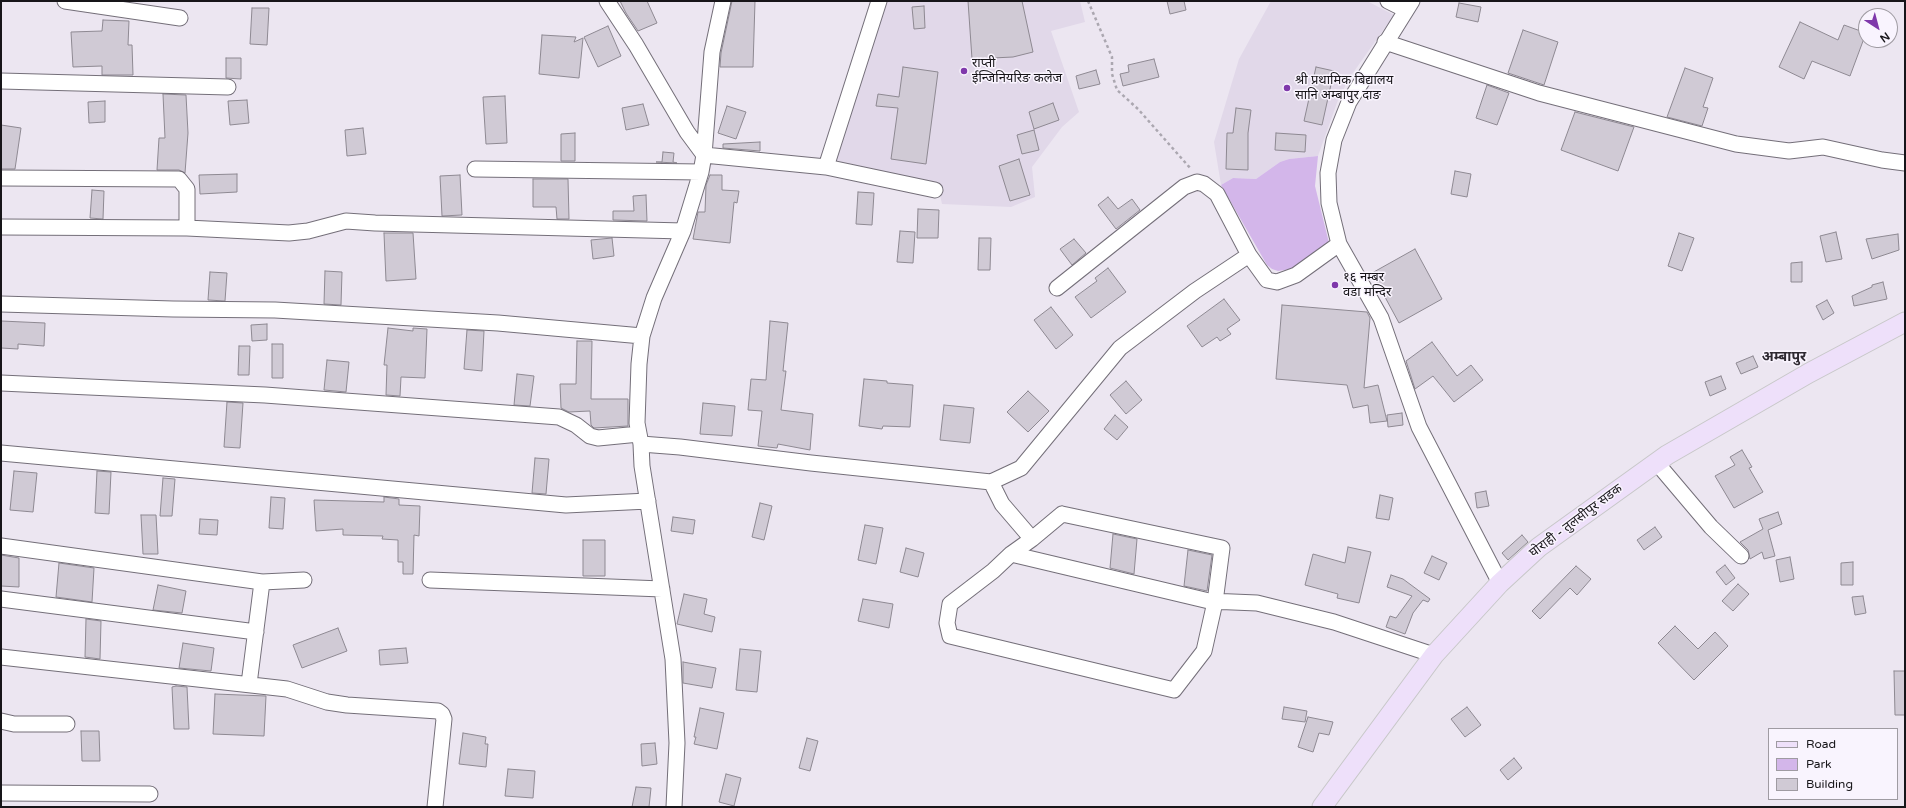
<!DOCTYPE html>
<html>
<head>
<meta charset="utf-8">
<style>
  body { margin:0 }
  #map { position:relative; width:1906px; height:808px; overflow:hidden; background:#ece6f1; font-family:"Varela Round",sans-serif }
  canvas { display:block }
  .frame { position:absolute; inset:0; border:2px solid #171519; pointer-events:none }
  .legend { position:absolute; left:1768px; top:728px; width:130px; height:72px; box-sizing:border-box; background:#f9f4fe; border:1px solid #9f9ba2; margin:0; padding:5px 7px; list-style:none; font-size:12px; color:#171519 }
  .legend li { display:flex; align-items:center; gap:8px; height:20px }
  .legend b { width:20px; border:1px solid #9f9ba2 }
  .north { position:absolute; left:1858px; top:8px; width:40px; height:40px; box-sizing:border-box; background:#f9f4fe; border:1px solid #9f9ba2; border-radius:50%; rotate:144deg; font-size:11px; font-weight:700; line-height:16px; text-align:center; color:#171519 }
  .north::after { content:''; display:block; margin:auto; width:14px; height:18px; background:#7f38ab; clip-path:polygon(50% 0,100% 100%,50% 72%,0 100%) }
</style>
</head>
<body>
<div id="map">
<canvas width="1906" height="808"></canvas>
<div class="frame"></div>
<ul class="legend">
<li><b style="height:5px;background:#eee0fa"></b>Road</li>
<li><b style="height:11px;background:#d3b6ea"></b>Park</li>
<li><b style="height:11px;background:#d0cad5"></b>Building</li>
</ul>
<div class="north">N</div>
</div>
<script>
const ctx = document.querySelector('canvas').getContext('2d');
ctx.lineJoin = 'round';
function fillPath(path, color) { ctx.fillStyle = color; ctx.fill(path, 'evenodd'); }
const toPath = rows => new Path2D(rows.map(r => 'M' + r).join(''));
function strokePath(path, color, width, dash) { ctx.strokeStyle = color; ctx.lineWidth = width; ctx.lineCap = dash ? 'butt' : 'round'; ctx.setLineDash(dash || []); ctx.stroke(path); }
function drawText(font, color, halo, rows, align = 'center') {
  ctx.font = font + ' "Varela Round","Noto Sans Devanagari",sans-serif'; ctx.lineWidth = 3; ctx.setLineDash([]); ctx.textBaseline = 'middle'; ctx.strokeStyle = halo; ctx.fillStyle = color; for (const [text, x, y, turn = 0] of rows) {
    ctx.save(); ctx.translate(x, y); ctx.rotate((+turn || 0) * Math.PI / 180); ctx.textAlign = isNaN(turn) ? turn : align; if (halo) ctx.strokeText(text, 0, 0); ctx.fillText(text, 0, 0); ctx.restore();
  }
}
const built = toPath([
  [887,1,1080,1,1085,22,1051,31,1079,112,1062,127,1032,167,1035,197,1011,207,942,204,938,186,834,160],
  [1271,1,1367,1,1394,15,1350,77,1338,100,1318,156,1289,159,1280,162,1256,179,1233,178,1221,185,1214,142,1239,59]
]);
const green = toPath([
  [1318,156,1315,186,1329,243,1291,269,1278,271,1272,269,1267,265,1221,185,1233,178,1256,179,1280,162,1289,159]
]);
const building = toPath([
  [620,1,647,1,657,23,638,31,626,13,620,1],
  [732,1,755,1,753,67,720,67,721,53,732,1],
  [968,1,1022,1,1033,52,1013,57,972,59,968,1],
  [1167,1,1184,1,1186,10,1170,14,1167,1],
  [1459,3,1481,7,1478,22,1456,17,1459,3],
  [924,6,925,28,914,29,912,7,924,6],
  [252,8,269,8,267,45,250,44,252,8],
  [103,20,129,21,128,45,132,45,133,75,102,75,102,66,73,67,71,32,102,31,103,20],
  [1800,22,1838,40,1844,25,1866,33,1850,76,1812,61,1804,79,1779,67,1800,22],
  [608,26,621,56,598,67,584,37,608,26],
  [1523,30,1558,42,1544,85,1508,73,1523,30],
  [542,35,576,37,574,42,583,38,579,78,539,74,542,35],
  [226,58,241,58,241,79,226,78,226,58],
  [1154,59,1159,77,1123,86,1120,74,1129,72,1128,65,1154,59],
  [903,67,938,72,926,164,891,159,898,108,876,106,878,94,899,97,903,67],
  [1316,67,1334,71,1322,125,1304,121,1316,67],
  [1685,68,1713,78,1703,107,1708,108,1702,126,1667,117,1685,68],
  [1096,70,1100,84,1079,89,1076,76,1096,70],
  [1487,85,1509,93,1497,125,1476,118,1487,85],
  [163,94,186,95,188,133,185,173,179,170,157,170,159,138,165,138,163,94],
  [505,96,507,143,486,144,483,97,505,96],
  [247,100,249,123,230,125,228,101,247,100],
  [105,101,105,122,89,123,88,102,105,101],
  [1053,103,1059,120,1034,129,1029,112,1053,103],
  [643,104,649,125,626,130,622,108,643,104],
  [727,106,746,112,736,139,718,133,727,106],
  [1236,108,1251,110,1248,133,1248,170,1226,169,1227,133,1233,133,1236,108],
  [1575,112,1634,127,1618,171,1561,150,1575,112],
  [1,125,21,128,15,169,1,169,1,125],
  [363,128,366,154,347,156,345,130,363,128],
  [1034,130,1039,150,1022,154,1017,135,1034,130],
  [575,133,575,161,561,161,561,134,575,133],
  [1276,133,1306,135,1305,152,1275,150,1276,133],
  [760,142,760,151,723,148,723,144,760,142],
  [663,152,674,153,673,162,677,163,656,162,662,162,663,152],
  [1019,159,1030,195,1010,201,999,166,1019,159],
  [1455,171,1471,174,1467,197,1451,194,1455,171],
  [237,174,237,192,200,194,199,175,237,174],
  [460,175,462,215,442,216,440,176,460,175],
  [710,175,722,175,722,190,739,191,737,203,734,202,730,243,693,239,698,212,705,212,706,185,710,175],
  [533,179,568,179,569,219,557,219,556,207,533,207,533,179],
  [92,190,104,191,103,219,90,218,92,190],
  [858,192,874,193,872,225,856,224,858,192],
  [646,195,647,221,613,220,613,211,634,211,633,196,646,195],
  [1108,197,1118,209,1132,199,1140,210,1116,229,1098,205,1108,197],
  [918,209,939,210,938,238,917,238,918,209],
  [900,231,915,232,913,263,897,262,900,231],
  [1836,232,1842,259,1826,262,1820,236,1836,232],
  [384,233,413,233,416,279,386,281,384,233],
  [1679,233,1694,238,1682,271,1668,266,1679,233],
  [1898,234,1899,250,1872,259,1866,239,1898,234],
  [612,238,614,256,593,259,591,240,612,238],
  [979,238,991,238,990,270,978,270,979,238],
  [1074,239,1086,253,1072,265,1060,249,1074,239],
  [1415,249,1442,299,1399,323,1372,273,1415,249],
  [1802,262,1802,282,1791,282,1791,263,1802,262],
  [1108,268,1126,292,1091,318,1075,297,1097,281,1095,278,1108,268],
  [325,271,342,272,341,305,324,304,325,271],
  [210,272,227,273,225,301,208,300,210,272],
  [1883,282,1887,299,1854,306,1852,296,1872,287,1872,285,1883,282],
  [1224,299,1240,320,1227,329,1231,334,1220,341,1217,337,1202,347,1187,326,1224,299],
  [1827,300,1834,313,1823,320,1816,306,1827,300],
  [1282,305,1367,312,1370,318,1364,388,1378,385,1387,421,1370,423,1368,405,1353,408,1347,385,1276,379,1282,305],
  [1051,307,1073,335,1056,349,1034,320,1051,307],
  [1,321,45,323,44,346,18,344,18,349,1,348,1,321],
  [770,321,788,323,783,371,786,371,781,410,813,414,810,450,778,444,777,448,758,446,762,411,748,410,751,379,766,380,770,321],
  [267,324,267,340,252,341,251,325,267,324],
  [388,328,413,331,413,328,427,329,425,378,401,377,400,396,386,395,387,365,384,365,388,328],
  [467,330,484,331,482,371,464,369,467,330],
  [577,341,592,341,591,399,628,399,628,426,594,428,591,425,590,411,569,412,561,408,560,384,576,384,577,341],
  [1432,342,1457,376,1471,365,1483,380,1454,402,1433,376,1415,389,1406,361,1432,342],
  [272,344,283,344,283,378,272,378,272,344],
  [239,346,250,346,249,375,238,375,239,346],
  [1753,356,1758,367,1741,374,1736,363,1753,356],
  [327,360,349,362,346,392,324,390,327,360],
  [517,374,534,376,530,406,514,405,517,374],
  [1721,376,1726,389,1710,396,1705,382,1721,376],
  [864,379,887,381,887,383,913,385,910,427,883,426,882,429,859,426,864,379],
  [1126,381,1142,400,1126,414,1110,395,1126,381],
  [1028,391,1049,411,1028,432,1007,412,1028,391],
  [227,402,243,403,240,448,224,447,227,402],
  [703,403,735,406,732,436,700,434,703,403],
  [944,405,974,408,970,443,940,440,944,405],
  [1402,413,1403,425,1388,427,1387,415,1402,413],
  [1115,415,1128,427,1117,440,1104,429,1115,415],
  [1742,450,1752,467,1749,468,1763,492,1734,508,1715,476,1735,465,1730,457,1742,450],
  [535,458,549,459,546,494,532,493,535,458],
  [14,471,37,473,33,512,10,510,14,471],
  [97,471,111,472,109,514,95,513,97,471],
  [163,478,175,479,172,516,160,516,163,478],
  [1486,491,1489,506,1477,508,1475,493,1486,491],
  [1380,495,1393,498,1389,520,1376,518,1380,495],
  [271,497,285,498,283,529,269,528,271,497],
  [384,497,399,499,399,505,420,506,419,536,414,535,413,574,403,574,403,562,398,562,398,540,382,539,383,536,343,535,343,529,316,531,314,500,384,502,384,497],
  [760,503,772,506,764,540,752,537,760,503],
  [1778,512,1782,524,1768,530,1775,556,1764,559,1762,552,1750,559,1748,550,1740,542,1763,529,1759,519,1778,512],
  [141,515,156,515,158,554,143,554,141,515],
  [673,517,695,520,693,534,671,531,673,517],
  [200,519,218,520,217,535,199,534,200,519],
  [865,525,883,528,876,564,858,560,865,525],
  [1655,527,1662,537,1644,550,1637,540,1655,527],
  [1113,534,1137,539,1134,574,1110,568,1113,534],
  [1522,535,1528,542,1508,560,1502,553,1522,535],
  [583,540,605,540,605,576,583,576,583,540],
  [1348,547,1371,552,1359,603,1337,598,1338,594,1305,585,1313,554,1345,563,1348,547],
  [906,548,924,553,918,577,900,572,906,548],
  [1188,550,1212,555,1207,591,1184,586,1188,550],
  [1,555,19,558,19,587,1,586,1,555],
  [1432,556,1447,563,1439,580,1424,573,1432,556],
  [1790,557,1794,579,1780,582,1776,560,1790,557],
  [1853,562,1853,585,1841,585,1841,563,1853,562],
  [59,563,94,568,92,602,56,597,59,563],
  [1725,565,1735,578,1726,585,1716,572,1725,565],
  [1576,566,1591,579,1577,595,1570,588,1540,619,1532,611,1576,566],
  [1391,575,1403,579,1430,599,1428,602,1423,600,1413,613,1405,634,1386,627,1390,616,1396,618,1412,596,1387,587,1391,575],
  [1738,584,1749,594,1733,611,1722,601,1738,584],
  [158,585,186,591,182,613,153,610,158,585],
  [684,594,707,599,704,614,715,617,712,632,677,624,684,594],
  [1863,596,1866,613,1855,615,1852,597,1863,596],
  [863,599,893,604,889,628,858,621,863,599],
  [86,619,101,621,100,659,85,657,86,619],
  [1675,626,1698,649,1715,632,1728,646,1694,680,1658,643,1675,626],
  [338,628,347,651,302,668,293,645,338,628],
  [183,643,214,648,211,671,179,668,183,643],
  [406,648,408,663,380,665,379,650,406,648],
  [740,649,761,651,757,692,736,690,740,649],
  [683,662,716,668,712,688,683,683,683,662],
  [1894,671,1905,671,1905,715,1895,715,1894,671],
  [176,686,187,687,189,729,174,729,172,687,176,686],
  [215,694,266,696,264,736,213,734,215,694],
  [1284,707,1307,711,1305,722,1282,719,1284,707],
  [1467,707,1481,725,1465,737,1451,719,1467,707],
  [700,708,724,713,717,749,694,744,696,737,694,737,700,708],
  [1308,717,1333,722,1329,735,1319,733,1313,752,1298,747,1308,717],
  [81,731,99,731,100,761,82,761,81,731],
  [463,733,486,737,485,744,488,744,486,767,459,764,463,733],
  [807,738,818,741,810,771,799,768,807,738],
  [655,743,657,764,642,766,641,744,655,743],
  [1514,758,1522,768,1508,780,1500,770,1514,758],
  [508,769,535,771,533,798,505,796,508,769],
  [726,774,741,778,734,806,719,802,726,774],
  [636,787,651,788,649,807,632,807,636,787]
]);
const path = toPath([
  [1088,1,1112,57,1112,74,1117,90,1138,109,1191,169]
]);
const minor = toPath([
  [65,1,180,18],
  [607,1,636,45,687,132,704,155,701,172,683,231,654,298,642,336,639,364,637,423,641,444,642,466,673,659,677,743,674,807],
  [723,1,712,52,704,155,826,167,935,190],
  [1388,1,1406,10],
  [1412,1,1349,102,1334,140,1328,173,1329,203,1339,244,1381,318,1419,427,1500,583],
  [1385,42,1539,93,1736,144,1789,151,1823,147,1882,160,1905,163],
  [1,81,228,87],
  [826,167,879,1],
  [475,169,701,172],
  [1,178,179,179,187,189,187,228],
  [1,227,187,228,289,233,308,231,346,221,375,223,683,231],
  [1057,288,1184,187,1197,182,1204,184,1217,194,1249,255,1267,280,1277,282,1296,275,1339,244],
  [1,304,173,309,275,310,498,323,642,336],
  [1,383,265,395,559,417,576,425,590,436,598,438,639,434],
  [641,444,680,447,811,463,991,482,1002,504,1032,539],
  [1,453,566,505,648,501],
  [1656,462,1711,527,1741,556],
  [991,482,1021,468,1120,348,1195,291,1249,255],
  [1062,514,1222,548,1215,602,1204,651,1174,690,950,636,947,623,950,604,993,571,1011,554,1032,539,1062,514],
  [1,546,262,582,304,580],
  [1011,554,1209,601,1257,603,1334,622,1434,655],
  [430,580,662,589],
  [1,599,256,632],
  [1,657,287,689,327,702,347,705,438,711,442,714,444,719,435,807],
  [249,684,262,582],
  [1,721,14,724,67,724],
  [1,793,150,794]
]);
const major = toPath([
  [1322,807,1434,655,1500,583,1539,547,1667,455,1809,373,1905,322]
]);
const markers = [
  [964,71,4,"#7f38ab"],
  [1287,88,4,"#7f38ab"],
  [1335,285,4,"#7f38ab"]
];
const poiNames = [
  ["राप्ती",972,64],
  ["ईन्जिनियरिङ कलेज",972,79],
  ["श्री प्रथामिक बिद्यालय",1295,81],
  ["सानि अम्बापुर दाङ",1295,96],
  ["१६ नम्बर",1343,278],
  ["वडा मन्दिर",1343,293]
];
const streetNames = [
  ["घोराही - तुलसीपुर सडक",1576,521,-37]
];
const neighbourhoodNames = [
  ["अम्बापुर",1784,357]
];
fillPath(built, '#e1d8e9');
fillPath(green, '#d3b6ea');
fillPath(building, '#d0cad5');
strokePath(building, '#8e8992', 1);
strokePath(minor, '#746f79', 17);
strokePath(major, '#c7c7c8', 21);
strokePath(path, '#aba7b0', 2.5, [3, 3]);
strokePath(minor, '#fff', 15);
strokePath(major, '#eee0fa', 19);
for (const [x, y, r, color] of markers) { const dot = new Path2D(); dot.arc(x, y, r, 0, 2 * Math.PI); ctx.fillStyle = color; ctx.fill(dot); strokePath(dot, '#f9f4fe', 1.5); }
drawText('13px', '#171519', '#f9f4fe', poiNames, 'left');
drawText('13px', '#171519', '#f9f4fe', streetNames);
drawText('bold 14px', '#2e2931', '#f9f4fe', neighbourhoodNames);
</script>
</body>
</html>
